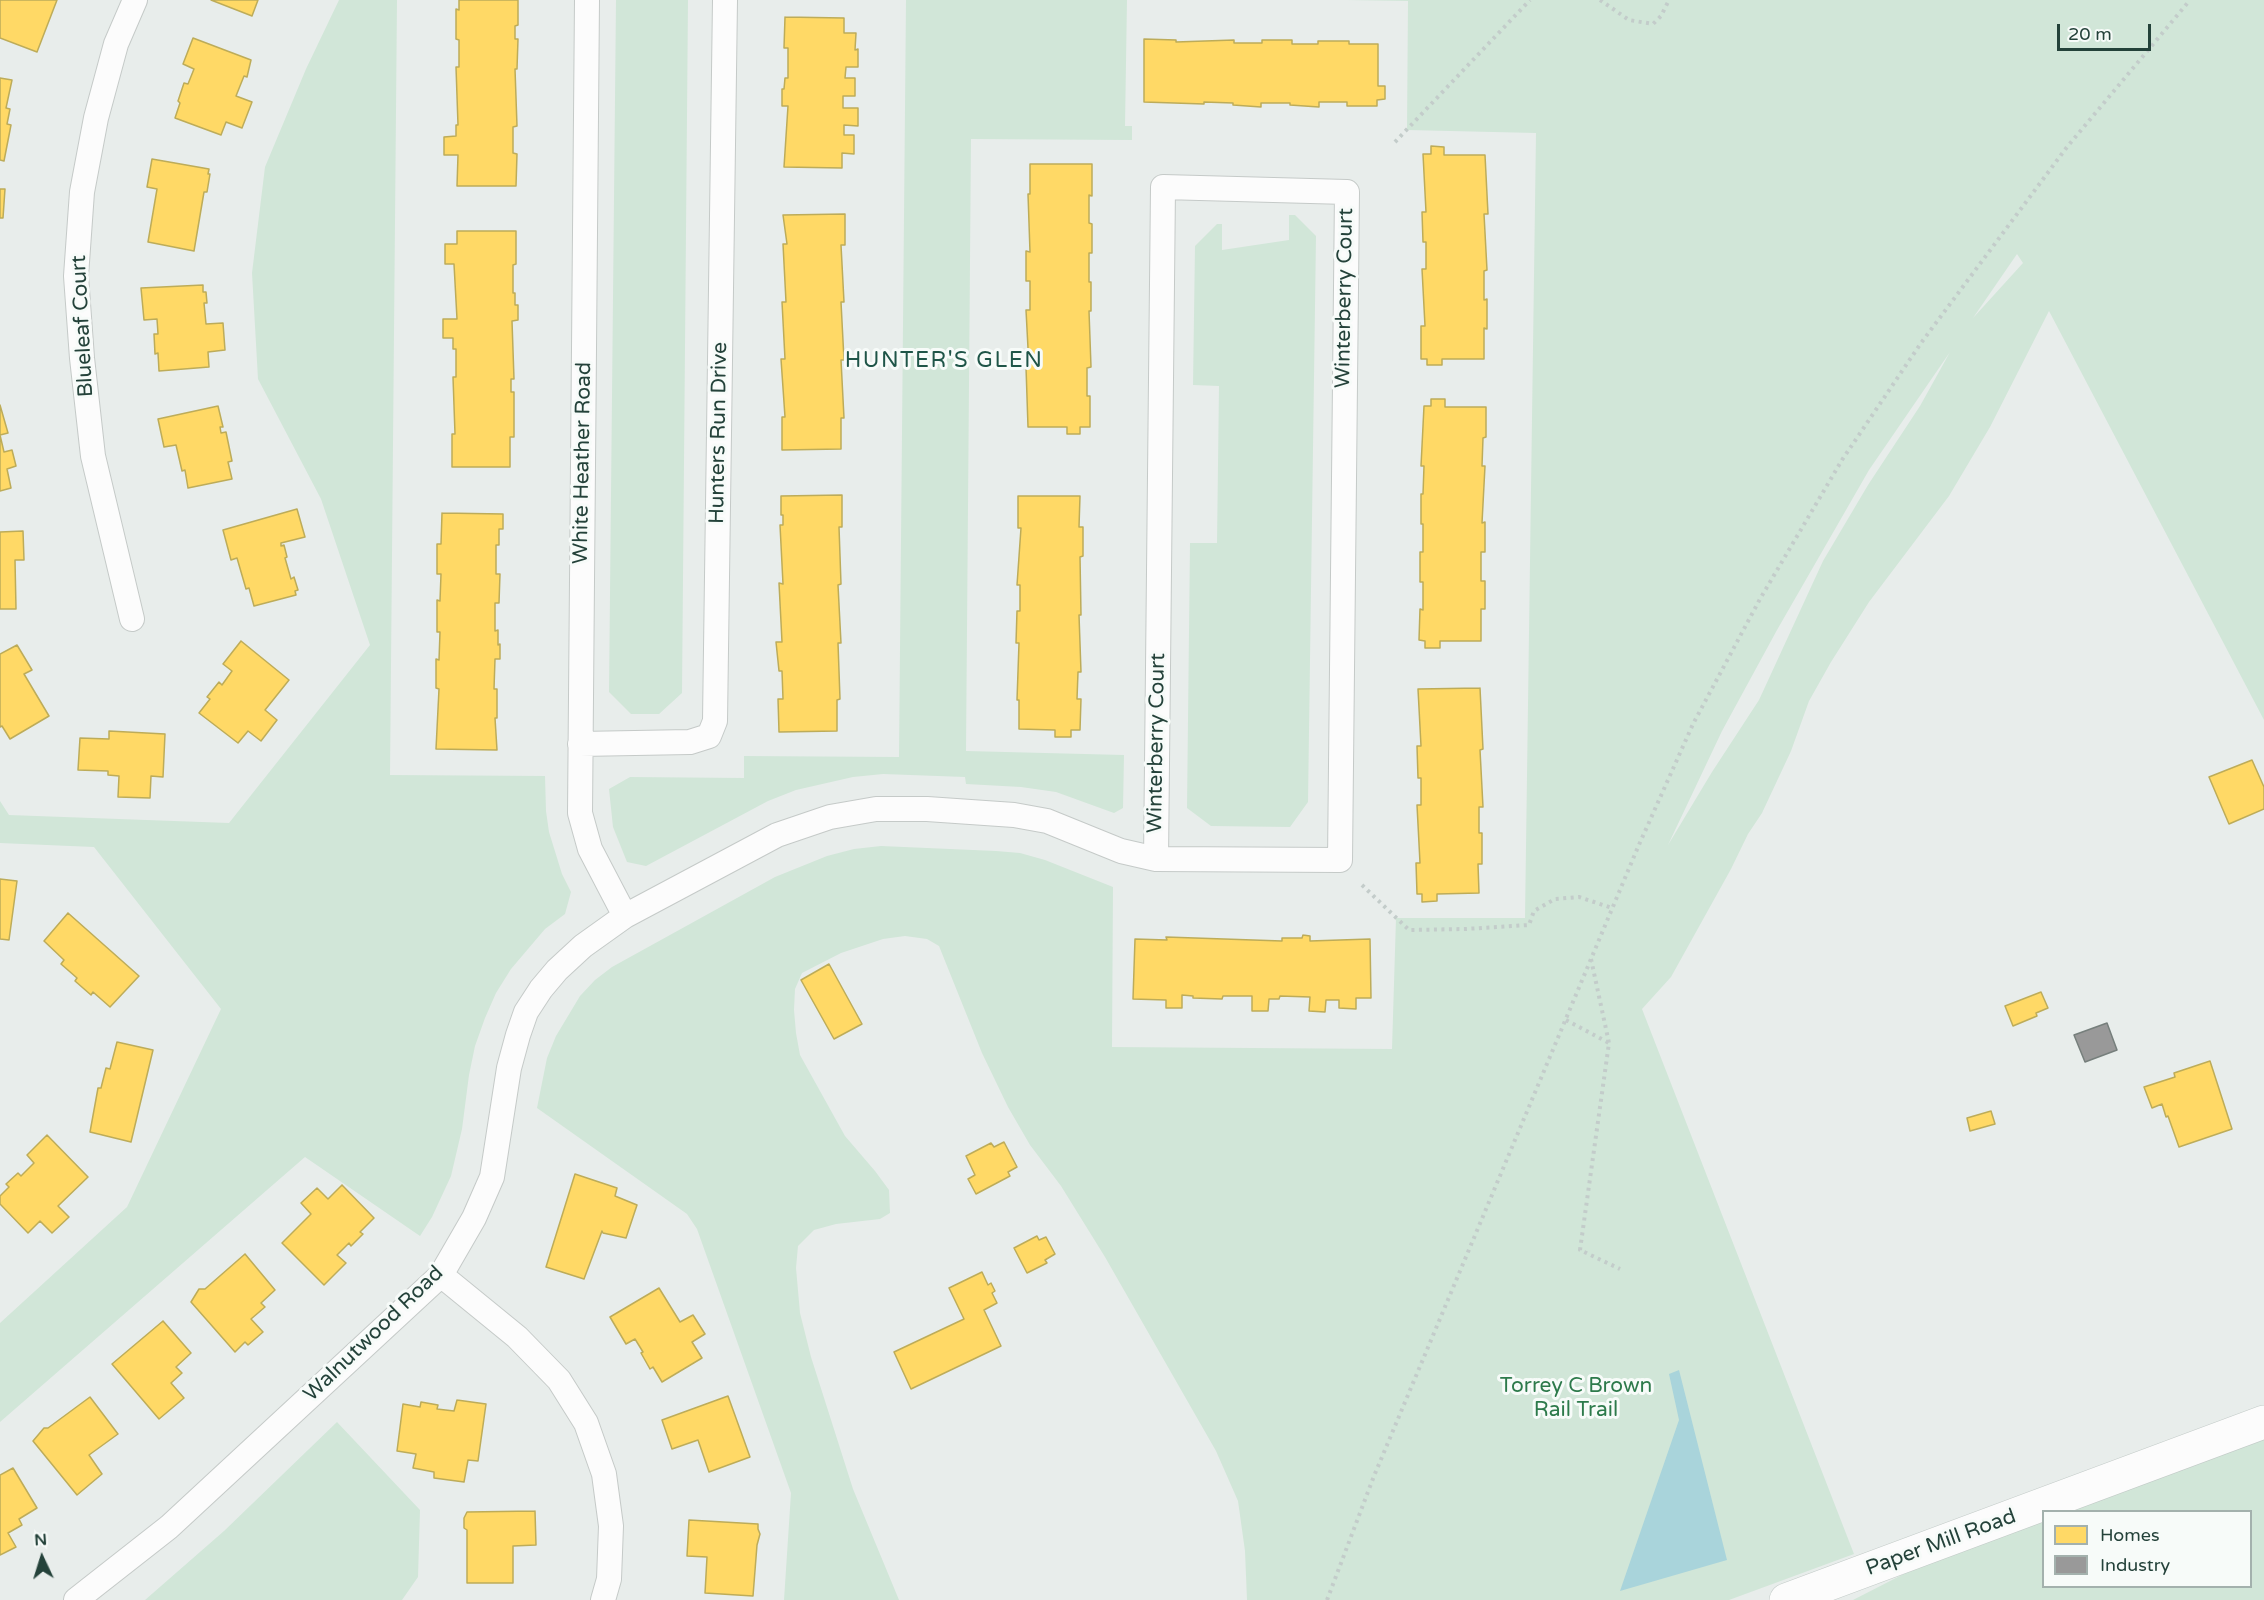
<!DOCTYPE html>
<html>
<head>
<meta charset="utf-8">
<style>
  body { margin:0 }
  #map { position:relative; width:2264px; height:1600px; overflow:hidden; background:#e8edeb; font-family:"Varela Round",sans-serif }
  canvas { display:block }
  .legend { position:absolute; left:2042px; top:1510px; width:210px; height:78px; box-sizing:border-box; background:#f7fbf9; border:2px solid #a3b1ad; margin:0; padding:8px 10px; list-style:none; font-size:18px; color:#24423a }
  .legend li { display:flex; align-items:center; gap:12px; height:30px }
  .legend b { width:30px; border:2px solid #a3b1ad }
  .north { position:absolute; left:12px; top:1528px; width:60px; height:60px; -webkit-text-stroke:4px #f7fbf9; paint-order:stroke; rotate:356deg; font-size:16px; font-weight:700; line-height:24px; text-align:center; color:#24423a }
  .north::after { content:''; display:block; margin:auto; width:21px; height:27px; background:#24423a; clip-path:polygon(50% 0,100% 100%,50% 72%,0 100%) }
  .scale { position:absolute; left:2057px; top:24px; width:94px; height:27px; box-sizing:border-box; border:3px solid #24423a; border-top:0; padding-left:8px; font-size:18px; line-height:21px; white-space:nowrap; color:#24423a; -webkit-text-stroke:4px #f7fbf9; paint-order:stroke }
</style>
</head>
<body>
<div id="map">
<canvas width="2264" height="1600"></canvas>
<ul class="legend">
<li><b style="height:16px;background:#ffd966"></b>Homes</li>
<li><b style="height:16px;background:#999"></b>Industry</li>
</ul>
<div class="north">N</div>
<div class="scale">20 m</div>
</div>
<script>
const ctx = document.querySelector('canvas').getContext('2d');
ctx.lineJoin = 'round';
function fillPath(path, color) { ctx.fillStyle = color; ctx.fill(path, 'evenodd'); }
const toPath = rows => new Path2D(rows.map(r => 'M' + r).join(''));
function strokePath(path, color, width, dash) { ctx.strokeStyle = color; ctx.lineWidth = width; ctx.lineCap = dash ? 'butt' : 'round'; ctx.setLineDash(dash || []); ctx.stroke(path); }
function drawText(font, color, halo, rows, align = 'center') {
  ctx.font = font + ' "Varela Round",sans-serif'; ctx.lineWidth = 6; ctx.setLineDash([]); ctx.textBaseline = 'middle'; ctx.strokeStyle = halo; ctx.fillStyle = color; for (const [text, x, y, turn = 0] of rows) {
    ctx.save(); ctx.translate(x, y); ctx.rotate((+turn || 0) * Math.PI / 180); ctx.textAlign = isNaN(turn) ? turn : align; if (halo) ctx.strokeText(text, 0, 0); ctx.fillText(text, 0, 0); ctx.restore();
  }
}
const green = toPath([
  [339,0,397,0,390,775,545,776,546,811,549,832,562,874,571,892,565,914,545,929,511,969,496,993,485,1018,475,1046,469,1075,462,1129,451,1176,432,1217,420,1236,305,1157,0,1422,0,1323,127,1207,221,1009,94,847,0,843,0,801,9,815,229,823,370,645,321,499,258,379,252,273,265,167,306,69],
  [616,0,688,0,682,693,659,714,631,714,609,692],
  [906,0,1127,0,1125,126,1132,126,1132,140,971,139,966,751,1124,755,1123,808,1114,813,1056,792,1021,787,966,784,965,777,883,774,853,777,796,790,768,801,646,866,627,862,613,827,609,789,630,777,744,778,744,756,899,757],
  [1347,0,2264,0,2264,720,2049,311,1990,427,1949,496,1869,602,1831,662,1809,701,1791,751,1762,813,1748,834,1731,869,1671,977,1642,1009,1854,1554,1729,1600,1247,1600,1245,1551,1238,1501,1216,1451,1105,1257,1061,1186,1030,1145,1008,1107,982,1053,939,946,927,939,905,936,883,939,841,953,802,973,795,989,794,1010,796,1033,800,1055,845,1136,875,1171,889,1190,890,1213,880,1219,836,1224,814,1230,798,1246,796,1268,800,1313,811,1357,853,1489,899,1600,784,1600,791,1493,697,1229,687,1214,537,1108,547,1058,556,1036,580,996,595,980,612,967,775,877,827,856,854,849,881,846,996,851,1020,853,1045,860,1113,887,1112,1047,1392,1049,1396,918,1525,918,1536,133,1407,130,1408,1],
  [2017,254,2023,263,1973,318],
  [1950,352,1920,406,1868,485,1823,561,1759,700,1712,772,1668,845,1722,731,1777,630,1869,470],
  [1289,215,1295,215,1316,236,1308,802,1290,827,1211,826,1187,808,1190,543,1217,543,1219,386,1193,385,1195,246,1217,224,1222,224,1222,250,1289,240],
  [337,1422,420,1510,418,1577,402,1600,145,1600,224,1531],
  [2264,1439,2264,1600,1853,1600,1933,1559,2043,1519,2044,1586,2250,1586,2250,1512,2064,1511]
]);
const water = toPath([
  [1679,1370,1727,1560,1620,1591,1679,1420,1669,1374]
]);
const homes = toPath([
  [0,0,57,0,37,52,0,38,0,0],
  [211,0,258,0,252,16,211,0],
  [459,0,518,0,518,25,515,26,515,39,518,39,517,69,515,69,517,126,513,127,513,153,517,154,516,186,457,186,458,155,444,155,444,137,456,136,456,125,458,125,456,67,459,67,459,40,456,39,456,9,459,10,459,0],
  [785,17,844,18,844,33,856,33,855,50,858,49,858,67,846,67,845,78,855,78,855,96,843,96,843,108,858,108,858,126,844,125,844,135,854,135,854,154,842,153,842,168,784,167,788,106,782,106,782,89,784,89,785,78,788,78,788,48,784,48,785,17],
  [193,38,251,60,247,77,244,76,236,96,252,102,242,128,226,122,221,135,175,118,180,103,178,101,184,83,188,84,194,69,183,64,193,38],
  [1144,39,1176,40,1176,42,1234,40,1234,43,1262,43,1262,40,1292,40,1292,44,1318,44,1318,41,1349,41,1349,44,1378,44,1378,86,1385,86,1385,99,1377,100,1377,106,1347,106,1347,102,1319,102,1319,107,1290,105,1290,103,1261,103,1261,107,1233,105,1233,103,1204,102,1204,104,1144,102,1144,39],
  [0,78,12,80,6,108,10,109,7,124,11,125,4,161,0,160,0,78],
  [1431,146,1444,147,1444,155,1485,155,1488,214,1484,214,1487,270,1484,271,1484,300,1487,299,1487,329,1484,328,1484,359,1442,359,1442,365,1427,365,1427,359,1421,359,1421,326,1425,326,1422,269,1426,269,1426,242,1423,242,1422,212,1426,212,1423,154,1431,154,1431,146],
  [152,159,209,169,208,174,210,174,207,192,204,192,194,251,148,242,157,189,147,187,152,159],
  [1030,164,1092,164,1092,196,1089,195,1089,223,1092,224,1092,253,1089,253,1089,282,1091,282,1091,311,1089,311,1091,367,1087,368,1087,396,1090,396,1090,427,1080,427,1080,434,1067,434,1067,427,1028,427,1026,367,1029,367,1026,310,1030,310,1030,281,1026,281,1026,251,1030,252,1028,194,1030,194,1030,164],
  [0,189,5,189,3,218,0,218,0,189],
  [845,214,845,245,841,245,844,302,841,302,844,360,841,360,844,418,841,418,841,449,782,450,782,417,785,417,781,359,785,359,782,302,786,302,783,244,787,244,783,215,845,214],
  [457,231,516,231,516,264,513,265,513,293,515,293,515,305,518,305,518,320,512,321,514,379,511,379,511,392,514,392,514,437,510,437,510,467,452,467,452,434,455,434,453,377,456,377,456,349,453,349,453,338,443,338,443,319,457,319,454,264,445,264,445,244,457,244,457,231],
  [203,285,203,292,206,292,207,303,204,303,206,324,223,323,225,350,208,352,209,367,159,371,158,353,155,354,154,334,158,334,157,319,144,320,141,288,203,285],
  [1431,399,1445,399,1445,407,1486,407,1486,437,1483,438,1482,466,1485,466,1482,523,1485,522,1485,552,1481,552,1481,581,1485,581,1485,609,1481,609,1481,641,1440,641,1440,648,1425,648,1425,641,1419,640,1420,609,1423,610,1423,582,1420,582,1420,552,1423,552,1423,524,1421,524,1421,494,1423,494,1424,466,1421,466,1424,406,1431,406,1431,399],
  [0,405,8,433,0,435,4,452,12,450,16,466,7,469,11,488,0,491,0,405],
  [218,406,223,427,220,427,221,433,226,432,232,461,228,462,232,479,188,488,185,470,182,471,176,445,164,447,158,419,218,406],
  [842,495,842,527,839,527,841,584,838,585,841,643,838,643,840,699,837,700,837,731,779,732,778,699,783,699,782,671,779,671,776,642,782,642,779,583,783,584,780,525,783,525,783,515,781,515,781,496,842,495],
  [1018,496,1080,496,1079,527,1083,527,1083,556,1080,557,1081,615,1079,615,1081,672,1078,672,1077,699,1081,699,1080,730,1071,730,1071,737,1055,737,1055,730,1019,729,1019,700,1017,700,1019,643,1016,643,1017,611,1020,611,1020,585,1017,585,1021,528,1018,528,1018,496],
  [297,509,305,537,281,543,281,546,284,545,287,557,285,558,291,579,294,577,298,590,295,591,296,595,254,606,249,588,246,589,237,558,231,560,223,530,297,509],
  [442,513,503,514,503,529,499,529,499,545,496,545,496,574,500,574,499,603,495,603,495,631,498,630,498,645,500,644,500,659,495,659,494,689,497,689,497,718,495,718,497,750,436,749,439,689,436,688,436,659,439,660,440,632,437,632,437,600,440,601,441,574,437,574,437,544,441,544,442,513],
  [23,531,24,560,15,560,16,609,0,609,0,532,23,531],
  [241,641,289,680,265,710,277,720,261,741,248,731,238,743,199,713,210,699,207,697,219,682,222,685,232,671,223,664,241,641],
  [17,645,32,670,24,674,49,716,10,739,2,726,0,727,0,654,17,645],
  [1480,688,1483,749,1480,750,1483,807,1479,807,1479,833,1482,833,1482,864,1478,864,1479,893,1437,894,1437,901,1422,902,1422,894,1417,894,1416,863,1420,863,1417,805,1421,805,1421,778,1418,778,1417,746,1421,746,1418,689,1480,688],
  [109,731,165,734,163,777,151,776,150,798,118,797,119,776,108,775,108,771,78,770,80,738,109,739,109,731],
  [2252,760,2264,787,2264,809,2229,824,2209,777,2252,760],
  [0,879,17,881,9,940,0,939,0,879],
  [68,913,139,976,110,1007,93,992,91,995,75,981,77,978,61,964,64,960,44,941,68,913],
  [1303,935,1310,936,1310,941,1370,939,1371,998,1356,998,1356,1009,1339,1008,1339,1000,1326,1000,1325,1012,1309,1011,1310,997,1280,996,1279,999,1269,999,1268,1011,1252,1011,1252,996,1223,996,1222,999,1193,998,1193,996,1182,995,1182,1008,1166,1008,1166,1000,1133,999,1135,939,1167,940,1166,937,1282,941,1282,938,1302,938,1303,935],
  [829,964,862,1024,834,1039,801,980,829,964],
  [2041,992,2048,1008,2036,1013,2037,1016,2013,1026,2005,1006,2041,992],
  [117,1042,153,1050,131,1142,90,1132,98,1088,101,1088,106,1068,110,1069,117,1042],
  [2210,1061,2232,1129,2179,1147,2168,1116,2166,1117,2162,1104,2152,1108,2144,1087,2175,1077,2174,1073,2210,1061],
  [1991,1111,1995,1124,1970,1131,1967,1118,1991,1111],
  [47,1135,88,1177,58,1206,69,1217,52,1233,40,1221,28,1233,0,1204,0,1196,9,1187,6,1184,18,1173,21,1176,34,1163,27,1155,47,1135],
  [1004,1142,1017,1167,1008,1172,1010,1176,976,1194,968,1179,975,1175,966,1156,991,1143,994,1147,1004,1142],
  [575,1174,617,1188,615,1196,637,1205,626,1238,603,1233,602,1231,584,1279,546,1267,575,1174],
  [342,1185,374,1218,360,1232,363,1234,351,1246,349,1243,337,1255,346,1263,324,1285,282,1243,311,1214,301,1203,317,1188,328,1199,342,1185],
  [1037,1236,1039,1240,1046,1237,1055,1254,1045,1260,1047,1263,1027,1273,1014,1248,1037,1236],
  [245,1254,275,1290,261,1303,265,1307,251,1319,263,1332,248,1345,245,1342,235,1352,191,1302,199,1289,205,1289,245,1254],
  [982,1272,988,1285,991,1283,995,1291,992,1293,997,1303,984,1310,1001,1346,911,1389,894,1352,964,1319,949,1288,982,1272],
  [659,1288,680,1322,693,1315,705,1334,692,1342,702,1358,662,1382,653,1367,650,1369,641,1353,643,1352,635,1339,626,1344,610,1317,659,1288],
  [163,1321,191,1353,176,1367,182,1373,171,1383,184,1398,159,1419,112,1364,163,1321],
  [728,1396,750,1457,709,1472,698,1440,672,1449,662,1420,728,1396],
  [90,1397,118,1434,89,1455,102,1474,77,1495,33,1441,44,1428,48,1428,90,1397],
  [457,1400,486,1404,478,1461,468,1460,464,1482,434,1478,434,1472,413,1468,416,1454,397,1451,403,1404,420,1407,421,1402,438,1405,437,1409,454,1411,457,1400],
  [13,1468,37,1508,19,1519,22,1525,8,1533,16,1547,0,1555,0,1475,13,1468],
  [535,1511,536,1545,513,1546,513,1583,467,1583,467,1530,464,1528,464,1518,467,1512,535,1511],
  [689,1520,758,1524,758,1529,760,1534,757,1545,753,1596,705,1593,707,1557,687,1556,689,1520]
]);
const industry = toPath([
  [2107,1023,2117,1050,2085,1062,2074,1035,2107,1023]
]);
const path = toPath([
  [1600,0,1629,20,1653,24,1661,16,1669,0],
  [1395,142,1530,0],
  [1362,885,1409,930,1465,929,1529,925,1534,911,1555,899,1579,897,1612,908],
  [1591,959,1609,1043],
  [1566,1020,1609,1043,1580,1250,1620,1269],
  [1327,1600,1374,1476,1638,847,1693,724,1760,599,1842,460,1921,343,2067,147,2190,0]
]);
const minor = toPath([
  [587,0,580,813,590,849,625,916],
  [132,619,93,456,82,358,76,276,82,192,96,118,116,44,135,0],
  [580,744,690,742,709,736,715,721,725,0],
  [441,1275,517,1337,559,1380,586,1423,604,1474,611,1526,609,1579,603,1600],
  [76,1600,169,1527,441,1275,474,1218,492,1177,509,1068,518,1035,526,1012,541,989,557,970,583,946,625,916,777,835,830,817,876,809,927,809,1014,815,1047,821,1121,851,1156,859,1340,860,1347,192,1163,187,1156,859]
]);
const secondary = toPath([
  [1786,1600,2264,1422]
]);
const streetNames = [
  ["Winterberry Court",1345,298,-89],
  ["Blueleaf Court",83,326,-93],
  ["Hunters Run Drive",719,433,-89],
  ["White Heather Road",583,463,-89],
  ["Winterberry Court",1157,743,-89],
  ["Walnutwood Road",374,1334,-44],
  ["Paper Mill Road",1941,1543,-20]
];
const parkNames = [
  ["Torrey C Brown",1576,1386],
  ["Rail Trail",1576,1410]
];
const neighbourhoodNames = [
  ["HUNTER'S GLEN",944,361]
];
fillPath(green, '#d1e6d8');
fillPath(water, '#a9d4db');
fillPath(homes, '#ffd966');
strokePath(homes, '#bdac59', 1.5);
fillPath(industry, '#999');
strokePath(industry, '#767f7c', 1.5);
strokePath(minor, '#c5cac8', 26);
strokePath(secondary, '#c3cbc8', 34);
strokePath(path, '#c3ccca', 4, [3, 4.5]);
strokePath(minor, '#fcfcfc', 24);
strokePath(secondary, '#fcfcfc', 33);
drawText('21px', '#24423a', '#f7fbf9', streetNames);
drawText('21px', '#2d7a4b', '#f7fbf9', parkNames);
ctx.letterSpacing = '1.5px';
drawText('22px', '#1f5548', '#f7fbf9', neighbourhoodNames);
ctx.letterSpacing = '0px';
</script>
</body>
</html>
